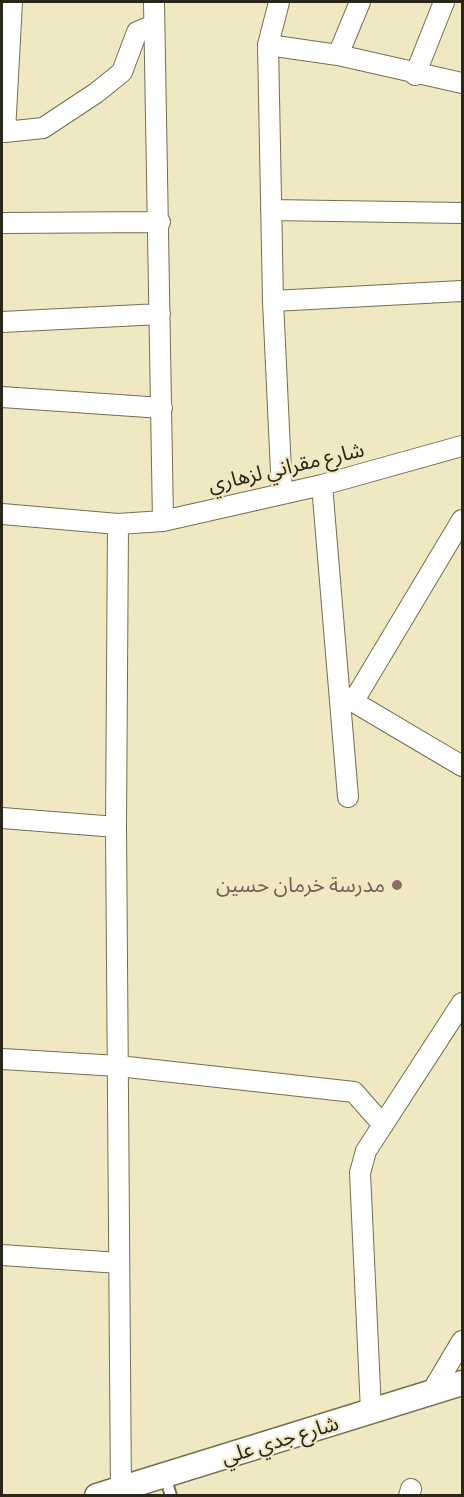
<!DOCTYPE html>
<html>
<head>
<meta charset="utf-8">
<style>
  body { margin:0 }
  #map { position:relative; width:464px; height:1497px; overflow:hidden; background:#efe8c3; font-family:Barlow,sans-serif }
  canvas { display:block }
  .frame { position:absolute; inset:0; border:3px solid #2a2719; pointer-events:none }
</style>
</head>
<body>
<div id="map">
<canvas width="464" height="1497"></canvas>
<div class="frame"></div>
</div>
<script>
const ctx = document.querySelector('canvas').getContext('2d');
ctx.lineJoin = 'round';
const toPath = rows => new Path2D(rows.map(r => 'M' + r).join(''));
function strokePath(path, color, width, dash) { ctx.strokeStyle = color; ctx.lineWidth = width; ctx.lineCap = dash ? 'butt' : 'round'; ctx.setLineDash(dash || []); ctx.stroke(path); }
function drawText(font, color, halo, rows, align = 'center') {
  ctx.font = font + ' Barlow,"Noto Sans Arabic",sans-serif'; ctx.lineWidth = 4.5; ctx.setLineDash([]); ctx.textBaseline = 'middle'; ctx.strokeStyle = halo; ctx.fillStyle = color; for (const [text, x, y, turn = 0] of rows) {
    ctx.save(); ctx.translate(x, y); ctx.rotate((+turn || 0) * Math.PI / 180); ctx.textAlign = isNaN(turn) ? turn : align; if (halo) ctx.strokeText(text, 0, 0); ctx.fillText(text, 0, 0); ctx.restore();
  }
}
const service = toPath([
  [165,1476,171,1496]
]);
const minor = toPath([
  [154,2,163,521],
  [279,2,268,45,273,301,282,493],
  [268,45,338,55,462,83],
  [338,55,360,2],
  [415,75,444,2],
  [2,132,5,132,12,2],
  [5,132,43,128,96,93,122,72,137,32,154,25],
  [271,210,462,213],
  [2,223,160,222],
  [273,301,462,291],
  [2,322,160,314],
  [2,397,162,408],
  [322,485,348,797],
  [2,514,118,524,163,521,322,485,462,446],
  [118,524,116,827,121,1496],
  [342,695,462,766],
  [353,702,462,520],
  [2,818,116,827],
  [2,1059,118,1066,354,1092,383,1125],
  [2,1255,119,1263],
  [431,1393,462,1341],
  [371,1411,360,1173,366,1151,462,1003],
  [409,1496,411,1489]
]);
const tertiary = toPath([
  [97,1496,462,1383]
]);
const markers = [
  [397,885,6,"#8d6e63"]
];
const streetNames = [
  ["شارع مقراني لزهاري",286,467,-13],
  ["شارع جدي علي",280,1440,-17]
];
const educationNames = [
  ["مدرسة خرمان حسين",385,885]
];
strokePath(service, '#766f4e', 14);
strokePath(minor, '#766f4e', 22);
strokePath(tertiary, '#766f4e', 27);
strokePath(service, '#fff', 10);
strokePath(minor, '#fff', 20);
strokePath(tertiary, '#fff', 24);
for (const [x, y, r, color] of markers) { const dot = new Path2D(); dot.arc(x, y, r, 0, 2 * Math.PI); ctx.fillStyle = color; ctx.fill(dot); strokePath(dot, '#efe8c3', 2); }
drawText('21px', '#2a2719', '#efe8c3', streetNames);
drawText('21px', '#785e54', '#efe8c3', educationNames, 'right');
</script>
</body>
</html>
